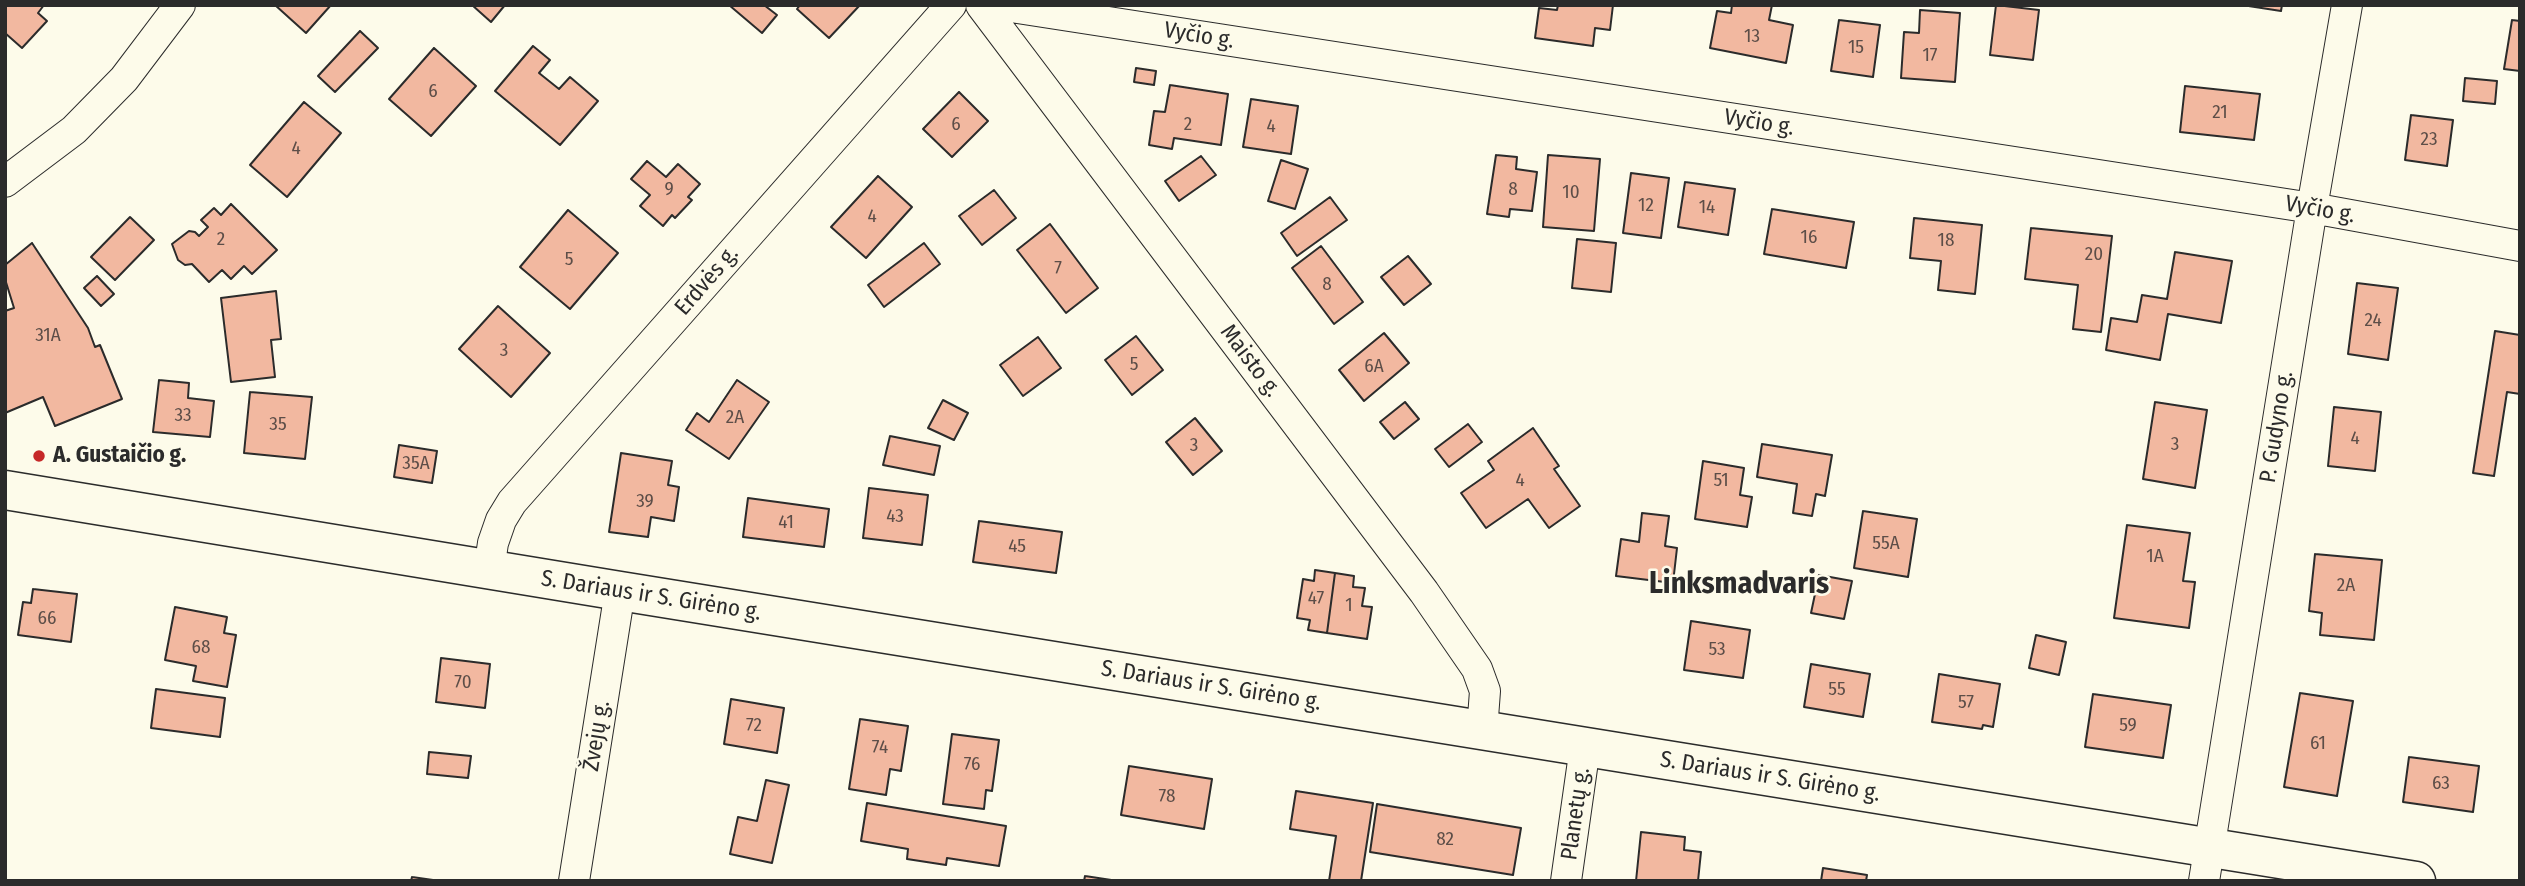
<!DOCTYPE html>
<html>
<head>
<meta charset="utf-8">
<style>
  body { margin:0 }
  #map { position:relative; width:2525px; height:886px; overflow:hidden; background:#fdfbea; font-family:"Fira Sans Condensed",sans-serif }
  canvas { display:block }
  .frame { position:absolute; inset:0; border:7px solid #2b2b2b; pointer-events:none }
</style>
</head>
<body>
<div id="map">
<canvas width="2525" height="886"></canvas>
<div class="frame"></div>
</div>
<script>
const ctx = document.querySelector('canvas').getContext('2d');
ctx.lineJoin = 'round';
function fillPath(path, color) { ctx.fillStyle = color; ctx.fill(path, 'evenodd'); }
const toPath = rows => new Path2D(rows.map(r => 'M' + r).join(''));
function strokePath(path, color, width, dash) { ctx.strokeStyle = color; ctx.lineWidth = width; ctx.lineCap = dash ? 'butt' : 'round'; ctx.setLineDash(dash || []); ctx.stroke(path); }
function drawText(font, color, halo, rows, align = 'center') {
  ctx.font = font + ' "Fira Sans Condensed",sans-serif'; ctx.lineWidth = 5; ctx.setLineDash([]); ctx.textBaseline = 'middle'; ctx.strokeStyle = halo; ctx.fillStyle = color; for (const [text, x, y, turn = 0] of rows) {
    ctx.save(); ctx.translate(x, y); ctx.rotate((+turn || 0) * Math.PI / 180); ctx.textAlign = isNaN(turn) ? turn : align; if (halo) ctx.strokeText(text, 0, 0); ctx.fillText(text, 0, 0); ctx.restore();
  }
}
const building = toPath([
  [5,5,44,5,38,13,47,21,22,48,5,33,5,5],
  [275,5,331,5,306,33,275,5],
  [472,5,505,5,491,22,472,5],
  [729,5,764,5,777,15,762,33,729,5],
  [800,5,860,5,829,38,797,9,800,5],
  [1558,5,1613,5,1610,30,1595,28,1593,46,1535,38,1539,8,1557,10,1558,5],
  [1732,5,1772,5,1769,20,1793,25,1786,63,1710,48,1717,11,1731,13,1732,5],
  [1996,5,2039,10,2033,60,1990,55,1996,5],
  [2242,5,2282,5,2281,11,2242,5],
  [1920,10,1960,13,1955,82,1901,78,1904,32,1919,33,1920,10],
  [1839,20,1880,25,1873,77,1831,71,1839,20],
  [2512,20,2520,21,2520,71,2504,69,2512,20],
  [360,31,378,48,335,92,318,76,360,31],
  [533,46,550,60,539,73,559,89,570,77,598,101,560,145,495,91,533,46],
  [434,48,476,86,431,136,389,99,434,48],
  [1136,68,1156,71,1154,85,1134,82,1136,68],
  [2465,78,2497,81,2495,104,2463,101,2465,78],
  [1170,85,1228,94,1221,145,1174,138,1172,149,1149,145,1154,111,1165,112,1170,85],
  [2185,86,2260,94,2254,140,2180,132,2185,86],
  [959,92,988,121,952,157,923,129,959,92],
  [1251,99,1298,106,1291,154,1243,147,1251,99],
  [304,102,341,133,287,197,250,165,304,102],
  [2411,115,2453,120,2447,166,2405,160,2411,115],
  [1496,155,1517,157,1516,169,1537,172,1532,211,1510,209,1509,217,1487,214,1496,155],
  [1548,155,1600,159,1594,231,1543,227,1548,155],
  [1201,156,1216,175,1179,201,1165,181,1201,156],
  [1281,160,1308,169,1295,209,1268,201,1281,160],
  [647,161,666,177,678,164,700,184,688,197,692,200,675,218,672,215,663,226,640,206,650,195,631,179,647,161],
  [1631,173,1669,178,1661,238,1623,233,1631,173],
  [878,176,912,207,866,258,831,227,878,176],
  [1685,182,1735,189,1728,235,1678,227,1685,182],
  [994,190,1016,218,982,245,959,216,994,190],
  [1330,197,1347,220,1297,256,1281,233,1330,197],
  [231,204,277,250,252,274,244,266,231,279,222,270,209,282,192,264,185,265,178,260,172,244,189,231,195,232,199,236,208,227,201,220,214,208,221,215,231,204],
  [1772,209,1854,222,1846,268,1764,254,1772,209],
  [568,210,618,253,570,309,520,267,568,210],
  [130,217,154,240,115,280,91,257,130,217],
  [1914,218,1982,225,1975,294,1938,290,1941,261,1910,258,1914,218],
  [1050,224,1098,288,1066,313,1017,250,1050,224],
  [2031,228,2112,236,2101,332,2073,329,2078,285,2025,279,2031,228],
  [1577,239,1616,243,1611,292,1572,288,1577,239],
  [32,243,88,328,95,347,100,345,122,399,55,426,43,397,5,413,5,311,14,308,5,279,5,265,32,243],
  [924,243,940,264,884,307,868,285,924,243],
  [1321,246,1363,302,1334,324,1292,268,1321,246],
  [2175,252,2232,261,2221,323,2168,314,2160,360,2106,350,2111,318,2137,322,2142,295,2167,299,2175,252],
  [1408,256,1431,284,1404,305,1381,277,1408,256],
  [97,276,114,294,101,306,84,288,97,276],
  [2357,283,2398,288,2388,360,2348,354,2357,283],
  [276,291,281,339,271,340,275,377,231,382,221,298,276,291],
  [498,306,550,353,511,397,459,349,498,306],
  [2495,331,2520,335,2520,394,2507,392,2494,476,2473,473,2495,331],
  [1384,333,1409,363,1364,401,1339,370,1384,333],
  [1136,336,1163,370,1132,395,1105,360,1136,336],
  [1038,337,1061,368,1023,396,1000,365,1038,337],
  [159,380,189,383,188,398,214,401,210,437,153,432,159,380],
  [737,380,769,402,729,459,686,430,697,413,709,422,737,380],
  [250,392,312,397,305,459,244,453,250,392],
  [943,400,968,413,954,440,928,428,943,400],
  [1405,402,1419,419,1394,439,1380,422,1405,402],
  [2155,402,2207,410,2195,488,2143,479,2155,402],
  [2334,407,2381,412,2375,471,2328,466,2334,407],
  [1195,418,1222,451,1193,475,1166,442,1195,418],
  [1468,424,1482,442,1449,467,1435,449,1468,424],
  [1533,428,1559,466,1554,469,1580,506,1549,528,1528,499,1486,528,1461,493,1494,470,1488,461,1533,428],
  [890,436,940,446,934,475,883,465,890,436],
  [1762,444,1832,455,1825,496,1816,494,1812,516,1793,513,1797,484,1757,477,1762,444],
  [399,445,437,451,432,483,394,477,399,445],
  [621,453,672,461,668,485,679,487,674,521,651,517,648,537,609,532,621,453],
  [1703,461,1744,468,1740,495,1752,497,1747,527,1695,519,1703,461],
  [869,488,928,495,922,545,863,538,869,488],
  [748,498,829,509,824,547,743,537,748,498],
  [1863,511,1917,519,1908,577,1854,568,1863,511],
  [1642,513,1669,516,1665,546,1677,548,1673,583,1616,576,1621,539,1639,542,1642,513],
  [979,521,1062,532,1056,573,973,562,979,521],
  [2127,525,2190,533,2183,581,2195,582,2189,628,2114,618,2127,525],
  [2315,554,2382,560,2374,640,2320,635,2322,613,2309,611,2315,554],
  [1315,570,1335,573,1327,633,1308,630,1310,620,1297,618,1303,579,1314,581,1315,570],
  [1335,573,1354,576,1353,587,1365,588,1362,606,1372,607,1367,639,1327,633,1335,573],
  [1819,575,1852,581,1844,619,1811,613,1819,575],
  [33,589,77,594,71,642,18,635,23,602,31,603,33,589],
  [175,607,227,617,224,633,236,635,227,687,193,681,196,666,165,660,175,607],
  [1691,621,1750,630,1743,678,1684,670,1691,621],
  [2036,635,2066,642,2059,675,2029,668,2036,635],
  [441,658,490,664,485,708,436,702,441,658],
  [1811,664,1870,674,1863,717,1804,707,1811,664],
  [1939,674,2000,684,1993,727,1983,725,1982,729,1932,722,1939,674],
  [156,689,225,698,220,737,151,728,156,689],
  [2300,693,2353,701,2337,796,2284,787,2300,693],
  [2093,694,2171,705,2163,758,2085,747,2093,694],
  [731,699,784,708,777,753,724,744,731,699],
  [860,719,908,726,901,771,890,769,886,795,849,789,860,719],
  [952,734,999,740,992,791,986,790,984,809,943,804,952,734],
  [429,752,471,756,468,778,427,774,429,752],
  [2409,757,2479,766,2473,812,2403,802,2409,757],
  [1129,766,1212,779,1204,829,1121,815,1129,766],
  [766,780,789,785,772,863,730,854,738,817,757,821,766,780],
  [1296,791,1373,803,1361,881,1329,881,1336,836,1290,829,1296,791],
  [867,803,1006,826,999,866,947,858,946,865,907,859,908,849,861,841,867,803],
  [1377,804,1521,828,1513,875,1370,852,1377,804],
  [1641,832,1685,837,1684,850,1701,852,1698,881,1636,881,1641,832],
  [1823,868,1867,875,1866,881,1821,881,1823,868],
  [1085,876,1118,881,1084,881,1085,876],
  [412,877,440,881,411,881,412,877]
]);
const street = toPath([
  [981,5,1424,592,1477,669,1485,691,1482,731],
  [998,5,2312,208,2520,246],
  [5,182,74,130,124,79,180,5],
  [489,570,493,543,501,520,512,502,951,5],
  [574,881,620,591],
  [1566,881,1585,747],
  [2204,881,2312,208,2347,5]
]);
const secondary = toPath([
  [5,490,620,591,2416,881]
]);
const markers = [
  [39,456,7,"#c62828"]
];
const numberNames = [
  ["13",1752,37],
  ["15",1856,48],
  ["17",1930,56],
  ["6",433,92],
  ["21",2220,113],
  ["6",956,125],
  ["2",1188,125],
  ["4",1271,127],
  ["23",2429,140],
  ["4",296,149],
  ["9",669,190],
  ["8",1513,190],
  ["10",1571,193],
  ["12",1646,206],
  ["14",1707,208],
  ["4",872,217],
  ["16",1809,238],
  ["2",221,240],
  ["18",1946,241],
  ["20",2094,255],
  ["5",569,260],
  ["7",1058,269],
  ["8",1327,285],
  ["24",2373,321],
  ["31A",48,336],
  ["3",504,351],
  ["5",1134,365],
  ["6A",1374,367],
  ["33",183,416],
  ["2A",735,418],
  ["35",278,425],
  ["4",2355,439],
  ["3",2175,445],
  ["3",1194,446],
  ["35A",416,464],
  ["4",1520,481],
  ["51",1721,481],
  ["39",645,502],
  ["43",895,517],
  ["41",786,523],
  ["55A",1886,544],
  ["45",1017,547],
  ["1A",2155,557],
  ["2A",2346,586],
  ["47",1316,599],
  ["1",1349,606],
  ["66",47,619],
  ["68",201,648],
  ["53",1717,650],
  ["70",463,683],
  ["55",1837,690],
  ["57",1966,703],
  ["72",754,726],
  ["59",2128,726],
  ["61",2318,744],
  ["74",880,748],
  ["76",972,765],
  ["63",2441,784],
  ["78",1167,797],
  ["82",1445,840]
];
const streetNames = [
  ["Vyčio g.",1199,36,9],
  ["Vyčio g.",1759,123,9],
  ["Vyčio g.",2320,210,10],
  ["Erdvės g.",707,281,-49],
  ["Maisto g.",1250,361,53],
  ["P. Gudyno g.",2277,427,-81],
  ["S. Dariaus ir S. Girėno g.",651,596,9],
  ["S. Dariaus ir S. Girėno g.",1211,686,9],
  ["Žvejų g.",597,736,-81],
  ["S. Dariaus ir S. Girėno g.",1770,777,9],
  ["Planetų g.",1576,814,-82]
];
const poiNames = [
  ["A. Gustaičio g.",53,456]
];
const districtNames = [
  ["Linksmadvaris",1739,585]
];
fillPath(building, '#f2b8a0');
strokePath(building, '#2b2b2b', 2);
strokePath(street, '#2b2b2b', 32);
strokePath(secondary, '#2b2b2b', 41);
strokePath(street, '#fdfbea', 30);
strokePath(secondary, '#fdfbea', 38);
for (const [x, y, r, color] of markers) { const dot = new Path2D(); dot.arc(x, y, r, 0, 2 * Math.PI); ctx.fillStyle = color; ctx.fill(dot); strokePath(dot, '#fdfbea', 2.5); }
drawText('19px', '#5d4e48', null, numberNames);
drawText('23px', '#2b2b2b', '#fdfbea', streetNames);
drawText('bold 23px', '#2b2b2b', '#fdfbea', poiNames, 'left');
drawText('bold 30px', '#2b2b2b', '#fdfbea', districtNames);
</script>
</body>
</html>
